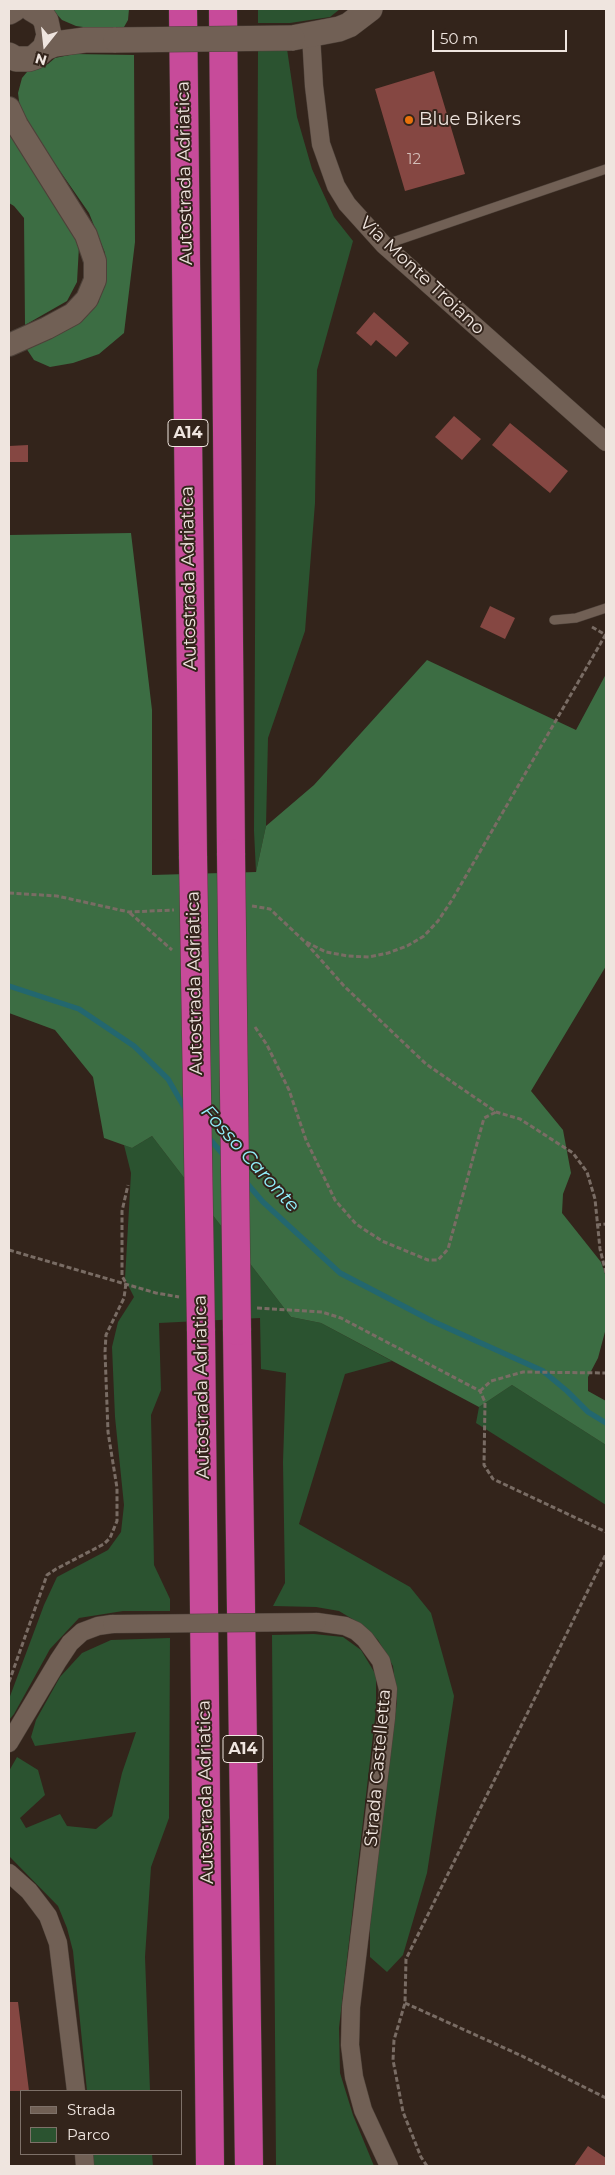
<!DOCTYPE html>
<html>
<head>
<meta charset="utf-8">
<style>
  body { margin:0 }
  #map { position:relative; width:615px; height:2175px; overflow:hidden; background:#33241b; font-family:Montserrat,sans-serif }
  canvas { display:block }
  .frame { position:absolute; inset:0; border:10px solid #efe5df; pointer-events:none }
  .legend { position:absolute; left:20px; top:2090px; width:162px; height:65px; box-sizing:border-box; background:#33241b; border:1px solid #7e7169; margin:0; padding:6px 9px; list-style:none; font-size:15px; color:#efe5df }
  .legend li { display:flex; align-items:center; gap:10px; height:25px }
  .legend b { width:25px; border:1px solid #7e7169 }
  .north { position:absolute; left:20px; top:20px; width:50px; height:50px; -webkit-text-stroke:4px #33241b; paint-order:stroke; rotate:196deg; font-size:14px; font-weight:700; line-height:20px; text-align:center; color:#efe5df }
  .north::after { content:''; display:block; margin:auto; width:18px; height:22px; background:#efe5df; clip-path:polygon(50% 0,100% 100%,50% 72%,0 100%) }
  .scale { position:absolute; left:432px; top:30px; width:135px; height:22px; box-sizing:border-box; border:2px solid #efe5df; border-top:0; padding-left:6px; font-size:15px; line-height:18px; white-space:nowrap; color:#efe5df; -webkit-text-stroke:4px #33241b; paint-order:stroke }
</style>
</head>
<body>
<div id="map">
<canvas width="615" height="2175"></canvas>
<div class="frame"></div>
<ul class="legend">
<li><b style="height:6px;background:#716055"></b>Strada</li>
<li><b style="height:14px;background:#2b5330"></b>Parco</li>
</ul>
<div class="north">N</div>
<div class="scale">50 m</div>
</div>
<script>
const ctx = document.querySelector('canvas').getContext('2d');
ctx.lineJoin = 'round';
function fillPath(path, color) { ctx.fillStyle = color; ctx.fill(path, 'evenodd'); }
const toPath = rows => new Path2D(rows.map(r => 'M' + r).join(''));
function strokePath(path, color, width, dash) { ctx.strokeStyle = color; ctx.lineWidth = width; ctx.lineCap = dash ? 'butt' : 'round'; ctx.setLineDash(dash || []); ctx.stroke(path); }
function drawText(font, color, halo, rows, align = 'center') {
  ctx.font = font + ' Montserrat,sans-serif'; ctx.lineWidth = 4; ctx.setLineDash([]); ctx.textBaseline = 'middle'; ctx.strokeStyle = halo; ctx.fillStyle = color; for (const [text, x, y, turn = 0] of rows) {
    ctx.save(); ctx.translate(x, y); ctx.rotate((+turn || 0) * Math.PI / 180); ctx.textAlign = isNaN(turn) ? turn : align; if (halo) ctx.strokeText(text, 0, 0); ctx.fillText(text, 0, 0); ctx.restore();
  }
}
const green = toPath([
  [258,9,340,9,330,17,290,23,258,23],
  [287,49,297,117,312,169,334,217,353,241,317,370,315,503,305,631,268,738,266,826,256,872,254,831,258,51],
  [152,1136,291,1317,321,1323,392,1361,345,1374,299,1524,410,1587,431,1613,454,1696,427,1873,403,1955,387,1972,370,1957,370,1925,397,1701,393,1666,378,1640,359,1623,339,1611,316,1607,273,1606,285,1583,283,1462,286,1373,261,1369,260,1318,159,1323,161,1390,151,1415,154,1565,170,1599,170,1611,123,1611,79,1618,50,1649,14,1714,9,1720,9,1699,44,1605,57,1577,108,1550,121,1532,124,1505,115,1417,112,1347,118,1322,134,1297,125,1279,131,1173,124,1145,132,1148],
  [512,1385,606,1445,606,1505,476,1423,479,1407],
  [314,1634,343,1637,361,1650,376,1675,376,1709,339,2028,340,2073,353,2115,374,2166,276,2166,272,1635],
  [170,1638,169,1818,151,1867,145,1957,150,2091,87,2091,73,1951,67,1928,58,1906,9,1856,9,1771,17,1757,38,1770,45,1795,20,1818,26,1828,60,1814,67,1826,96,1829,112,1816,122,1773,136,1732,35,1746,31,1737,36,1720,60,1677,82,1653,111,1640],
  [93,2154,152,2154,153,2166,94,2166]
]);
const forest = toPath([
  [52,9,129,9,128,20,124,27,97,29,76,26,62,20],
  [74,54,134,55,135,242,124,333,99,354,73,363,50,367,34,360,26,348,73,325,98,303,105,283,105,253,89,213,35,135,20,109,18,93,22,78,27,72,48,64,55,58],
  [9,124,73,230,79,246,77,282,67,301,25,325,24,218,14,206,9,203],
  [131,533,152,710,152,875,256,872,266,826,314,785,427,660,576,730,606,674,606,966,531,1091,563,1130,571,1173,563,1194,562,1213,601,1262,606,1277,606,1328,598,1358,588,1377,588,1391,606,1401,606,1445,512,1385,479,1407,321,1323,291,1317,152,1136,132,1148,104,1138,93,1077,55,1030,9,1013,9,535]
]);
const stream = toPath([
  [9,986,79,1009,134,1046,168,1079,187,1112],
  [208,1137,226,1158],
  [245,1181,263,1202,340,1273,432,1321,543,1371,567,1391,588,1412,606,1423]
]);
const building = toPath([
  [434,71,465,174,405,191,375,89],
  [374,312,409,343,396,357,376,340,371,346,356,333],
  [454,416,481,439,462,460,435,437],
  [510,423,568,471,550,493,492,445],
  [28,445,28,462,9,462,9,446],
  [490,606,515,618,505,639,480,627],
  [9,2002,18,2002,29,2091,9,2091],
  [588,2146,606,2158,606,2166,574,2166]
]);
const path = toPath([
  [592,627,606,635],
  [9,893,57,896,129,912,174,910],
  [252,906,270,909,304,941,326,952,348,956,369,957,388,953,407,946,424,936,438,921,452,900,606,634],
  [130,913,172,950],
  [306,943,344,986,426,1064,496,1112,520,1119,573,1153,587,1172,595,1199,600,1249,606,1273],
  [255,1027,267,1045,289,1090,306,1140,335,1200,356,1224,382,1241,428,1260,438,1260,448,1249,484,1118,496,1112],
  [596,1225,606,1224],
  [9,1250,156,1293,179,1297],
  [257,1308,322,1312,341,1318,480,1391,485,1402,484,1465,493,1479,606,1532],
  [480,1391,491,1381,523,1372,606,1373],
  [9,1682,47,1575,56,1569,104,1544,110,1538,117,1521,117,1488,108,1432,105,1352,106,1335,124,1298,126,1283,122,1276,122,1211,128,1185],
  [405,2003,522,2056,606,2098],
  [427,2166,421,2157,403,2112,393,2060,394,2040,405,2003,406,1959,606,1554]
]);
const service = toPath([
  [384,245,606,169],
  [554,620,576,618,606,608]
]);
const minor = toPath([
  [311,35,314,86,321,144,336,186,347,204,384,245,606,442],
  [317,1622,345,1626,356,1631,365,1639,381,1661,388,1689,386,1718,351,2007,350,2045,354,2077,363,2110,389,2166],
  [9,1743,58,1661,70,1643,82,1632,98,1626,112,1624],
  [9,1873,29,1891,39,1904,48,1916,58,1943,76,2091],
  [84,2154,85,2166]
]);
const tertiary = toPath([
  [9,108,17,125,86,235,95,261,95,280,87,299,73,314,47,328,9,345]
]);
const secondary = toPath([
  [9,12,14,9],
  [292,38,339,29,349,25,370,9],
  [45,48,55,44,85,40,116,40],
  [9,55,16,59,29,59,35,57,45,48,49,35,46,21,42,15,32,9]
]);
const motorway = toPath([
  [183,9,193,856],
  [223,9,231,853],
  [201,1331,210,2166],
  [237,1331,249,2166]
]);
const minorBridge = toPath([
  [112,1624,317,1622]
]);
const secondaryBridge = toPath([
  [116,40,292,38]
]);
const motorwayBridge = toPath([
  [231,853,237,1331],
  [193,856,201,1331]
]);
const markers = [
  [409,120,5,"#e8710a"]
];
const numberNames = [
  ["12",414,160]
];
const shields = [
  [188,433,40],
  [243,1749,40]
];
const shieldNames = [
  ["A14",188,433],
  ["A14",243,1749]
];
const poiNames = [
  ["Blue Bikers",419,120]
];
const streetNames = [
  ["Autostrada Adriatica",185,173,-91],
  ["Via Monte Troiano",422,276,43],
  ["Autostrada Adriatica",189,578,-91],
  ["Autostrada Adriatica",195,983,-91],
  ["Autostrada Adriatica",202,1387,-91],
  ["Strada Castelletta",378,1768,-85],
  ["Autostrada Adriatica",206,1792,-91]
];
const waterNames = [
  ["Fosso Caronte",250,1159,48]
];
fillPath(green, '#2b5330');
fillPath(forest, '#3c6d43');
strokePath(stream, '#23676f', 5.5);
fillPath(building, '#854742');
strokePath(service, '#4d4139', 10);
strokePath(minor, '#4d4139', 19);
strokePath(tertiary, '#4d4139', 24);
strokePath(secondary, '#4d4139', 26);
strokePath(motorway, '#4d4139', 29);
strokePath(path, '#796c64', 3, [5, 2.5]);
strokePath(service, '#716055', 9);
strokePath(minor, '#716055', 18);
strokePath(tertiary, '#716055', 22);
strokePath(secondary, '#716055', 25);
strokePath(motorway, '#c74b9a', 28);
strokePath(minorBridge, '#4d4139', 19, []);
strokePath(secondaryBridge, '#4d4139', 26, []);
strokePath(motorwayBridge, '#4d4139', 29, []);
strokePath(minorBridge, '#716055', 18);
strokePath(secondaryBridge, '#716055', 25);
strokePath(motorwayBridge, '#c74b9a', 28);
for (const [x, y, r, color] of markers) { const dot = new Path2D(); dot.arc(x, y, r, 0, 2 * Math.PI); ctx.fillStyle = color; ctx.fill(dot); strokePath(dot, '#33241b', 2); }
drawText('15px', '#d4beb8', null, numberNames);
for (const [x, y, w] of shields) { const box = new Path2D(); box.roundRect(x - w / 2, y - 13.5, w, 27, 4); ctx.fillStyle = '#33241b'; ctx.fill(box); strokePath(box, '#efe5df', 1); }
drawText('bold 16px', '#efe5df', null, shieldNames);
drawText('18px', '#efe5df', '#33241b', poiNames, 'left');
drawText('18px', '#efe5df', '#33241b', streetNames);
drawText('italic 19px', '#92f1fd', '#33241b', waterNames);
</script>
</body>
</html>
